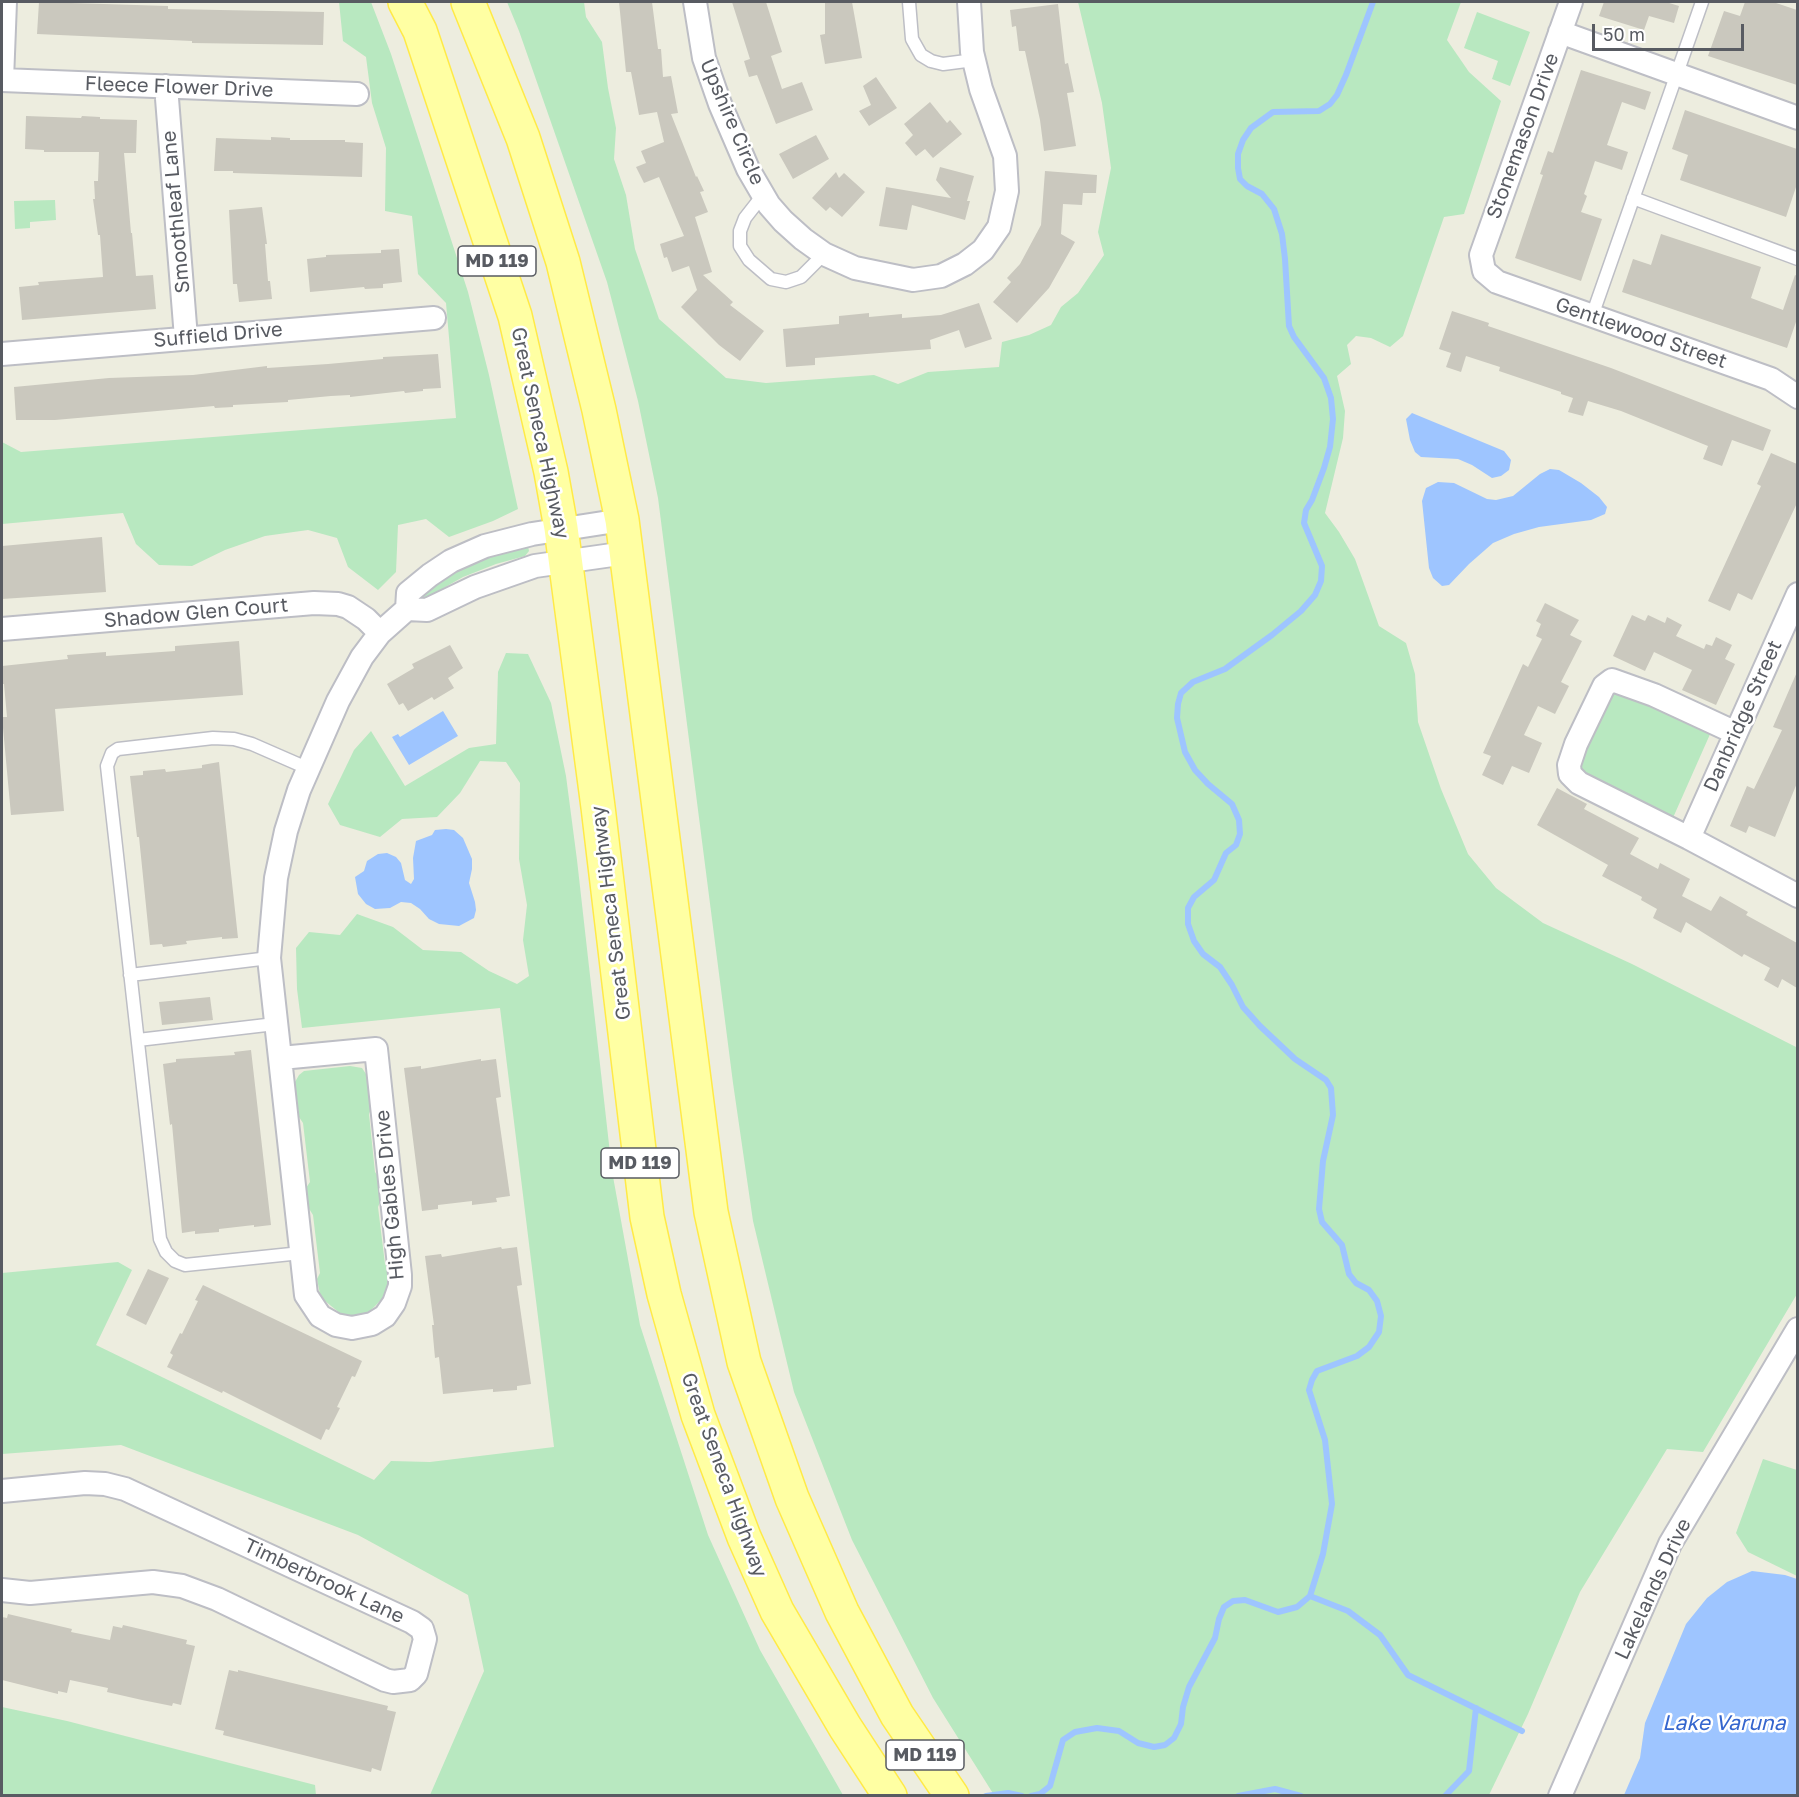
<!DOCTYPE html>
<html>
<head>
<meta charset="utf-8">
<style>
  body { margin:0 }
  #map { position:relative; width:1799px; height:1797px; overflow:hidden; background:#ededdf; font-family:"Golos Text",sans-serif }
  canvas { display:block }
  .frame { position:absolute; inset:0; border:3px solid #585b62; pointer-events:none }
  .scale { position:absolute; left:1592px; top:24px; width:152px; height:27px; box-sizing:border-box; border:3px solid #585b62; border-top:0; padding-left:8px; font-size:18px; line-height:21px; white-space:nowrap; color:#585b62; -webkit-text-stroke:4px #fff; paint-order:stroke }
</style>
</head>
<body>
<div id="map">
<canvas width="1799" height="1797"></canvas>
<div class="frame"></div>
<div class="scale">50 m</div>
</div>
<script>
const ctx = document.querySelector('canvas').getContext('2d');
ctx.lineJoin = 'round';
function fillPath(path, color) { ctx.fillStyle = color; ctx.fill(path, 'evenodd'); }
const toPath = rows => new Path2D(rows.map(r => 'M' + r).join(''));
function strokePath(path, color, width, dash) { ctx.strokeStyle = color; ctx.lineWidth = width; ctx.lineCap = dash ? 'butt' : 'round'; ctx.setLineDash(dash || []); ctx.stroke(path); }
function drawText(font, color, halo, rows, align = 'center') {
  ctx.font = font + ' "Golos Text",sans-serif'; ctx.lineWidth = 5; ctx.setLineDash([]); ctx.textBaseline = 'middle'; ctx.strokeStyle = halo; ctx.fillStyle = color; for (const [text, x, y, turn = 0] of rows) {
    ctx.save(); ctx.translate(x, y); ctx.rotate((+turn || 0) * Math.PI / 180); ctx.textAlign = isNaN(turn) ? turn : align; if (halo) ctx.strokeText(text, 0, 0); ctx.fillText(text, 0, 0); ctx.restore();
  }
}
const green = toPath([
  [339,2,371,2,391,54,468,292,489,375,518,509,493,521,449,537,426,519,398,525,396,572,378,590,348,567,337,538,308,530,265,536,225,550,192,566,159,565,136,544,123,513,2,524,2,442,21,452,456,418,446,303,418,274,412,216,385,211,386,148,372,103,366,57,343,41],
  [507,2,584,2,586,17,602,42,608,88,616,128,614,159,626,195,635,249,659,319,726,378,766,383,874,375,898,384,928,372,999,367,1002,342,1029,335,1051,325,1061,307,1078,293,1104,255,1098,232,1111,168,1102,103,1078,2,1461,2,1447,40,1469,72,1501,101,1464,214,1444,217,1403,336,1390,347,1371,338,1356,336,1347,345,1351,364,1337,376,1345,411,1343,438,1325,513,1339,532,1355,559,1379,626,1406,643,1415,674,1418,722,1441,789,1468,854,1496,888,1543,923,1632,964,1798,1048,1797,1294,1703,1452,1667,1449,1580,1592,1528,1714,1489,1795,994,1795,933,1698,852,1540,794,1392,753,1221,733,1083,658,498,638,401,607,282,519,31],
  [1477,12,1530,32,1510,86,1492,79,1498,61,1464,48],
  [55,200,56,220,30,222,30,228,15,229,14,201],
  [528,546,529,551,525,556,496,564,463,577,417,603,412,602,455,568,485,555],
  [506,653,528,654,551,703,566,776,577,860,612,1171,640,1325,708,1535,760,1650,843,1795,430,1795,484,1671,468,1595,358,1535,121,1445,2,1454,2,1273,118,1262,132,1270,96,1345,374,1480,391,1461,430,1462,554,1447,500,1008,302,1028,297,989,296,948,309,932,340,935,357,914,393,927,423,950,461,952,489,971,517,984,529,976,523,940,527,905,519,859,520,783,506,762,480,761,460,793,437,817,402,819,380,837,340,825,328,804,354,750,371,731,405,786,469,748,496,744,498,672],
  [1618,692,1628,694,1711,732,1672,820,1580,772,1577,756,1611,694],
  [350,1066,362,1068,368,1077,371,1109,369,1114,375,1172,380,1179,381,1200,378,1207,385,1264,389,1271,388,1288,383,1298,370,1311,357,1316,341,1314,325,1301,320,1294,317,1279,320,1273,313,1215,308,1207,306,1188,310,1182,303,1123,299,1117,295,1082,299,1075,304,1071],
  [1763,1459,1797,1470,1797,1576,1748,1552,1736,1533],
  [2,1707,67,1721,315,1785,316,1795,2,1795]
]);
const water = toPath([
  [1412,413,1504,451,1511,460,1509,470,1501,476,1492,478,1472,465,1458,459,1421,457,1415,452,1410,440,1406,419],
  [1550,469,1559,470,1581,483,1599,497,1607,507,1605,514,1591,520,1539,527,1514,534,1493,543,1469,564,1449,585,1442,586,1433,578,1429,568,1422,501,1426,488,1438,482,1454,483,1487,499,1496,500,1513,496,1540,474],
  [443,711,458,736,409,765,392,737,398,734,400,737],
  [446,829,454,830,463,838,472,859,472,869,469,883,475,902,476,910,474,918,459,926,439,924,429,919,420,909,411,903,401,902,390,908,375,909,366,904,358,894,355,877,364,871,367,861,378,854,387,853,396,857,401,863,405,880,411,884,414,879,413,858,416,841,432,835,435,830],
  [1752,1571,1785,1575,1797,1579,1797,1795,1624,1795,1640,1758,1645,1723,1686,1624,1707,1598,1727,1582]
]);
const stream = toPath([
  [1310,1596,1348,1611,1380,1635,1408,1675,1522,1731],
  [986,1796,1008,1793,1022,1796],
  [1031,1796,1040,1794,1050,1786,1063,1740,1075,1732,1097,1728,1119,1731,1138,1743,1154,1747,1165,1745,1174,1738,1181,1724,1183,1707,1189,1687,1215,1638,1219,1619,1224,1607,1233,1601,1245,1600,1278,1612,1297,1607,1310,1596,1323,1554,1332,1504,1325,1440,1309,1390,1312,1380,1317,1371,1357,1356,1369,1347,1379,1332,1381,1316,1377,1301,1369,1290,1356,1283,1349,1274,1342,1245,1322,1222,1319,1209,1323,1161,1333,1115,1331,1088,1326,1080,1295,1059,1260,1026,1243,1007,1232,985,1220,967,1203,954,1194,941,1188,924,1188,908,1194,897,1214,880,1226,853,1236,845,1240,834,1239,820,1232,804,1208,784,1195,770,1185,752,1177,718,1178,704,1181,693,1193,682,1225,669,1272,635,1301,611,1315,595,1321,581,1322,566,1304,523,1306,510,1312,500,1324,468,1330,447,1333,419,1331,398,1324,378,1294,337,1289,326,1285,259,1282,234,1274,209,1262,194,1247,186,1240,179,1238,168,1238,154,1243,140,1251,128,1273,112,1319,111,1330,104,1337,95,1346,75,1373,2],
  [1238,1796,1275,1789,1301,1796],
  [1445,1796,1469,1771,1476,1708]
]);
const building = toPath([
  [39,2,168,6,168,9,324,12,323,45,192,43,192,41,37,34],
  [619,2,652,2,658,49,661,49,663,77,671,76,678,113,671,114,696,177,697,176,704,191,700,192,708,212,695,217,712,272,703,275,733,302,730,305,764,331,740,361,719,345,681,307,697,290,689,266,672,272,667,257,664,258,660,244,684,236,659,177,644,183,636,167,646,163,641,151,664,142,657,112,639,115,631,72,626,72],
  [732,2,766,2,782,52,771,56,782,89,802,82,813,110,776,124,757,75,749,77,744,61,750,59],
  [825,2,852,2,862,58,825,64,820,35,825,34],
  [1604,2,1666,2,1679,6,1674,23,1649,16,1644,30,1599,16],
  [1745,2,1773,2,1797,10,1797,85,1708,56,1724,11,1740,16],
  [1058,4,1065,64,1068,63,1074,92,1067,93,1076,146,1044,151,1040,120,1025,51,1019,51,1016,26,1012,27,1010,10],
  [1581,70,1651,92,1645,110,1622,102,1607,145,1628,152,1622,170,1595,161,1584,194,1587,196,1581,212,1602,219,1581,281,1515,258,1543,175,1540,174,1548,151,1553,153],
  [876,77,897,108,869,126,859,111,871,105,863,86],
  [930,102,947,123,950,120,962,134,933,158,925,149,916,156,905,143,913,135,904,124],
  [1685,110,1797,149,1797,184,1786,217,1680,180,1688,155,1672,149],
  [26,116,81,118,82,116,100,117,100,119,137,120,136,153,124,153,131,233,132,233,136,276,153,275,156,309,22,320,19,287,39,285,38,282,103,277,100,235,98,235,93,199,95,199,94,181,98,181,99,152,44,152,44,150,25,149],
  [816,135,829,159,793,179,779,154],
  [271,137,290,138,290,140,345,140,345,142,363,143,362,177,233,173,233,171,214,171,216,138,271,140],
  [940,167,974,176,967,201,970,201,965,220,912,205,907,230,879,226,886,187,951,198,936,180],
  [1045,171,1097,175,1096,193,1083,193,1082,205,1063,204,1061,234,1075,242,1049,288,1017,323,993,302,1011,282,1007,278,1020,264,1041,225],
  [836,172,839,178,844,173,865,192,842,217,830,207,826,211,812,198],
  [262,207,267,244,265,244,268,281,270,281,272,299,239,302,237,284,233,284,229,210],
  [1661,234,1761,267,1751,298,1783,310,1795,275,1797,276,1797,319,1787,348,1622,292,1633,259,1651,265],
  [399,249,402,282,383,284,383,288,365,289,364,287,310,292,307,259,326,257,326,255,381,253,381,250],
  [979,303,992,339,965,348,959,330,930,340,931,349,815,358,815,365,786,367,783,329,839,324,839,316,869,313,869,317,902,314,902,318,941,315],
  [1452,311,1489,323,1488,326,1611,368,1771,430,1763,451,1732,440,1722,466,1703,459,1708,446,1621,411,1588,401,1583,416,1568,412,1573,398,1561,394,1561,392,1499,371,1500,367,1466,356,1461,372,1446,367,1451,353,1439,349],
  [438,354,441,388,423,389,423,391,405,393,404,391,350,397,350,395,331,396,288,400,288,402,233,405,233,407,215,408,214,406,55,420,16,420,14,387,109,378,193,375,267,366,267,368,328,364,383,359,383,357],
  [1771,453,1797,464,1797,503,1752,600,1738,593,1730,611,1708,601,1761,486,1757,484],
  [102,537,106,592,2,599,2,546],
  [1545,603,1579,620,1570,635,1582,641,1561,682,1569,686,1555,714,1538,706,1524,735,1542,743,1529,773,1512,766,1503,785,1482,775,1491,756,1483,753,1523,664,1528,667,1542,639,1536,636,1541,624,1536,621],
  [1632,615,1645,621,1648,615,1665,623,1667,617,1682,625,1676,636,1704,649,1706,644,1712,646,1716,637,1732,645,1725,659,1735,664,1716,705,1682,690,1692,670,1654,652,1645,671,1613,656],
  [239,641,243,695,55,709,64,811,11,815,2,717,7,717,4,684,2,684,2,666,68,659,67,655,106,652,106,656,175,651,175,646],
  [450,645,463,668,448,678,454,688,434,700,432,697,408,711,403,703,399,705,387,684,414,668,412,664],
  [1797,672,1797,783,1775,837,1749,826,1746,833,1730,826,1747,786,1754,789,1782,730,1773,727],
  [219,762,238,938,222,939,222,937,186,941,187,944,163,947,162,944,150,945,139,837,137,837,130,776,143,775,143,771,165,769,166,772,202,768,202,765],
  [1557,788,1587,804,1584,809,1639,838,1630,854,1658,869,1660,863,1690,879,1682,896,1711,911,1720,896,1748,912,1746,915,1797,943,1797,988,1782,979,1778,988,1764,980,1770,968,1744,954,1742,957,1686,922,1681,933,1653,918,1657,909,1641,900,1642,897,1602,876,1608,865,1537,825],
  [210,997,213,1020,162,1025,159,1002],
  [251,1050,271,1225,254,1227,254,1225,219,1229,219,1232,195,1234,195,1231,182,1233,172,1124,170,1125,163,1064,176,1062,176,1059,235,1055,234,1052],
  [481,1059,481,1061,496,1059,501,1097,496,1098,510,1196,496,1198,497,1202,472,1205,472,1201,438,1205,438,1209,422,1211,404,1068,421,1066,421,1069],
  [501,1247,502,1249,517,1247,522,1285,517,1286,531,1384,517,1386,517,1390,493,1392,493,1389,443,1394,439,1357,435,1358,432,1325,434,1325,425,1256,441,1254,442,1257],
  [148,1269,169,1278,146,1325,126,1315],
  [203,1285,362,1361,355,1377,352,1376,337,1407,340,1408,329,1430,326,1429,321,1440,223,1391,222,1393,167,1367,173,1355,170,1353,180,1333,182,1334,198,1301,195,1300],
  [8,1614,72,1629,71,1632,110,1640,113,1626,122,1628,123,1625,187,1640,186,1644,195,1646,181,1705,173,1703,172,1706,142,1700,107,1692,108,1688,70,1680,67,1693,58,1691,58,1694,2,1680,2,1617,7,1618],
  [229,1670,238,1672,238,1670,388,1706,387,1710,396,1712,381,1771,372,1768,371,1772,223,1735,224,1731,215,1729]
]);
const service = toPath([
  [909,2,912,39,921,55,931,61,943,64,974,60],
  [763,195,745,218,740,231,740,246,749,260,771,279,786,282,801,277,824,254],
  [1633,198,1798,259],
  [1592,316,1702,2],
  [130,975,269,958],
  [138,1040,275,1024],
  [301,1253,185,1265,175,1261,166,1252,160,1239,107,766,112,753,118,749,213,738,234,739,252,744,307,768]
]);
const minor = toPath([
  [695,2,704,58,720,104,748,169,769,205,783,221,803,239,824,254,855,268,913,280,941,276,965,264,983,250,999,227,1007,191,1005,156,981,89,972,52,969,2],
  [1571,2,1481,255,1484,271,1497,282,1771,379,1798,397],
  [1560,32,1798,118],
  [2,80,357,94],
  [2,80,5,2],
  [166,86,186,338],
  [2,354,434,318],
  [622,520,532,534,485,546,451,561,430,575,408,593,407,609,427,610,475,587,535,566,626,553],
  [2,629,314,603,338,604,348,607,366,619,380,633],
  [1736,733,1654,695,1612,680,1604,686,1576,744,1569,765,1570,774,1579,783,1689,838,1798,896],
  [1689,838,1798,594],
  [281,1058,376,1049,400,1275,400,1286,394,1303,385,1316,372,1324,352,1328,336,1325,320,1316,306,1295,269,958,276,878,286,831,299,790,338,701,362,657,380,633,407,609],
  [2,1491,85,1483,105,1484,125,1489,412,1622,422,1629,425,1639,416,1674,410,1680,393,1682,385,1680,217,1599,182,1586,153,1582,30,1593,2,1590],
  [1560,1796,1670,1544,1798,1329]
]);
const primary = toPath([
  [405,2,420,31,515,316,551,472,561,528,598,807,647,1217,664,1294,698,1415,744,1537,777,1611,845,1727,890,1796],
  [468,2,523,138,563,262,599,410,622,520,711,1212,744,1362,792,1498,842,1612,897,1715,952,1796]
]);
const shields = [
  [497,261,78],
  [640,1163,78],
  [925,1755,78]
];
const shieldNames = [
  ["MD 119",497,261],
  ["MD 119",640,1163],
  ["MD 119",925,1755]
];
const streetNames = [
  ["Fleece Flower Drive",179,87,2],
  ["Upshire Circle",732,122,67],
  ["Stonemason Drive",1523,136,-70],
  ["Smoothleaf Lane",176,212,-95],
  ["Gentlewood Street",1641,333,19],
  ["Suffield Drive",218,335,-5],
  ["Great Seneca Highway",540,433,78],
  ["Shadow Glen Court",196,613,-5],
  ["Danbridge Street",1743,716,-66],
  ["Great Seneca Highway",611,913,-97],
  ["High Gables Drive",390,1195,-95],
  ["Great Seneca Highway",724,1475,70],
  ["Timberbrook Lane",324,1581,25],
  ["Lakelands Drive",1653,1589,-65]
];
const waterNames = [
  ["Lake Varuna",1724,1723]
];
fillPath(green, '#b8e8c0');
fillPath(water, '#9ec5ff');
strokePath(stream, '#9ec5ff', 6);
fillPath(building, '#cac8be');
strokePath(service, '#bdbec5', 15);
strokePath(minor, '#bdbec5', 26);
strokePath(primary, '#ffea47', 36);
strokePath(service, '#fff', 12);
strokePath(minor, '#fff', 22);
strokePath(primary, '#ffffa3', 33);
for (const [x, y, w] of shields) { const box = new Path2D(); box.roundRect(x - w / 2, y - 15, w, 30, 4.5); ctx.fillStyle = '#fff'; ctx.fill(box); strokePath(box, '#585b62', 1.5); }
drawText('bold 18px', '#585b62', null, shieldNames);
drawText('20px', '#585b62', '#fff', streetNames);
drawText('italic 21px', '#3566ce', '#fff', waterNames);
</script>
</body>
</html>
